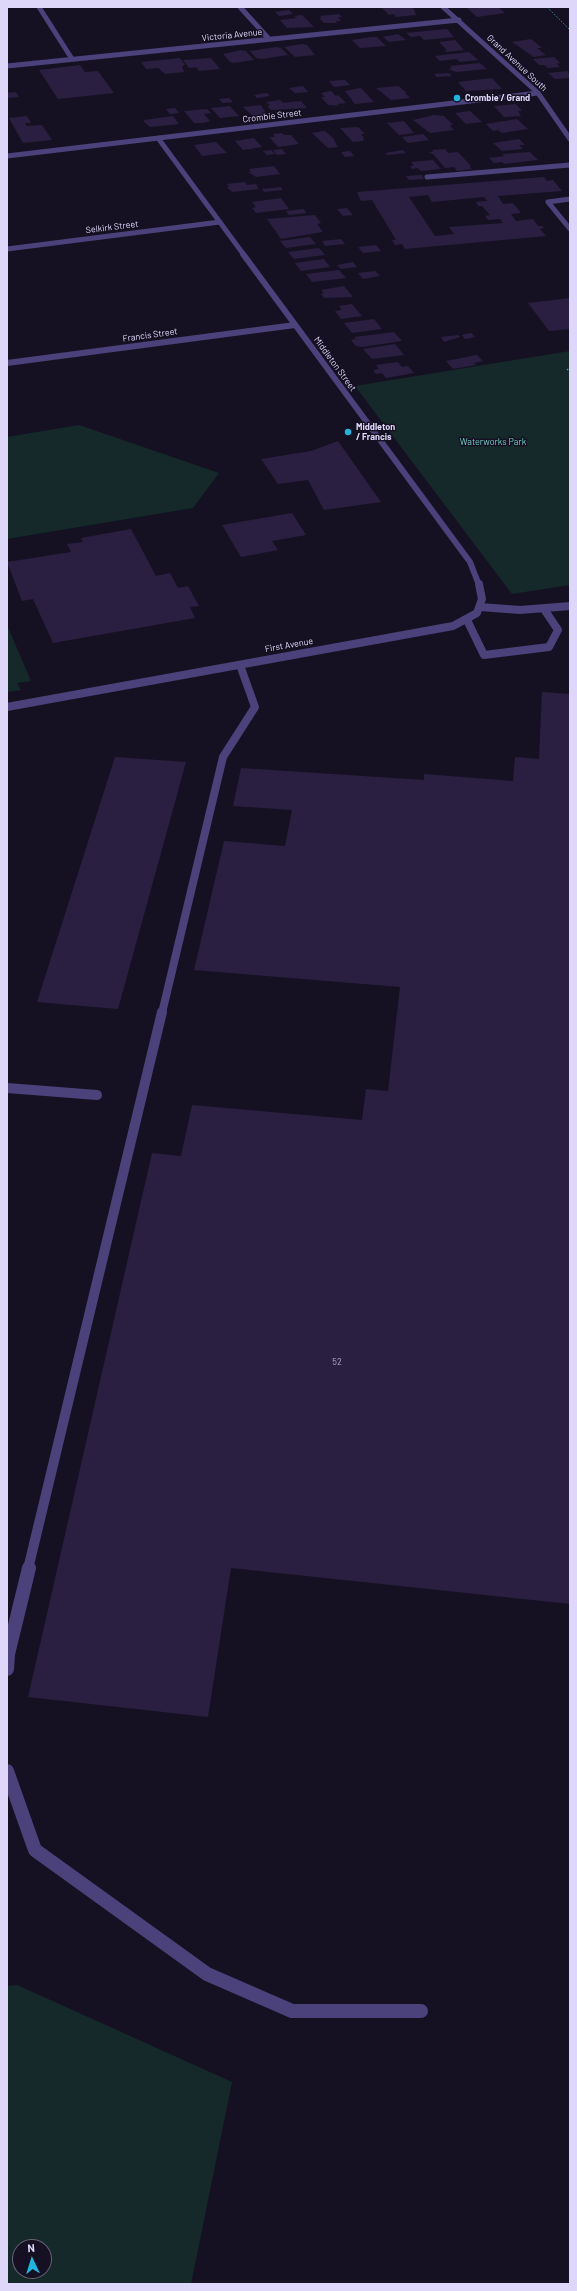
<!DOCTYPE html>
<html>
<head>
<meta charset="utf-8">
<style>
  body { margin:0 }
  #map { position:relative; width:577px; height:2291px; overflow:hidden; background:#161122; font-family:Barlow,sans-serif }
  canvas { display:block }
  .frame { position:absolute; inset:0; border:8px solid #dfd7fa; pointer-events:none }
  .north { position:absolute; left:12px; top:2239px; width:40px; height:40px; box-sizing:border-box; background:#161122; border:1px solid #666078; border-radius:50%; rotate:356deg; font-size:11px; font-weight:700; line-height:16px; text-align:center; color:#dfd7fa }
  .north::after { content:''; display:block; margin:auto; width:14px; height:18px; background:#1cb6e0; clip-path:polygon(50% 0,100% 100%,50% 72%,0 100%) }
</style>
</head>
<body>
<div id="map">
<canvas width="577" height="2291"></canvas>
<div class="frame"></div>
<div class="north">N</div>
</div>
<script>
const ctx = document.querySelector('canvas').getContext('2d');
ctx.lineJoin = 'round';
function fillPath(path, color) { ctx.fillStyle = color; ctx.fill(path, 'evenodd'); }
const toPath = rows => new Path2D(rows.map(r => 'M' + r).join(''));
function strokePath(path, color, width, dash) { ctx.strokeStyle = color; ctx.lineWidth = width; ctx.lineCap = dash ? 'butt' : 'round'; ctx.setLineDash(dash || []); ctx.stroke(path); }
function drawText(font, color, halo, rows, align = 'center') {
  ctx.font = font + ' Barlow,sans-serif'; ctx.lineWidth = 3; ctx.setLineDash([]); ctx.textBaseline = 'middle'; ctx.strokeStyle = halo; ctx.fillStyle = color; for (const [text, x, y, turn = 0] of rows) {
    ctx.save(); ctx.translate(x, y); ctx.rotate((+turn || 0) * Math.PI / 180); ctx.textAlign = isNaN(turn) ? turn : align; if (halo) ctx.strokeText(text, 0, 0); ctx.fillText(text, 0, 0); ctx.restore();
  }
}
const green = toPath([
  [570,351,570,585,512,594,355,386],
  [79,425,219,473,193,508,7,539,7,437],
  [7,625,31,681,17,683,21,690,7,692],
  [17,1985,232,2082,191,2284,7,2284,7,1986],
  [20,2247,44,2247,44,2271,20,2271]
]);
const building = toPath([
  [381,7,413,7,416,15,396,17,394,14,389,15],
  [466,7,498,7,505,13,477,17],
  [289,10,293,14,279,16,275,12],
  [339,14,342,17,338,17,341,21,336,21,337,23,324,23,319,18,322,18,320,16],
  [302,15,314,27,287,28,280,20,297,18,294,16],
  [447,29,454,37,424,40,420,36,411,37,406,33],
  [398,34,406,40,389,42,383,37],
  [371,37,377,37,386,46,360,48,352,40],
  [531,39,542,48,537,48,546,55,534,57,512,42],
  [455,40,464,50,447,52,445,50,447,50,439,42],
  [302,44,307,45,315,55,295,57,284,47],
  [276,47,281,48,288,55,261,59,256,58,250,51],
  [241,50,246,51,254,60,234,63,230,62,223,54],
  [469,52,478,60,460,62,456,59,440,61,435,56],
  [554,57,560,63,557,64,560,67,548,68,544,65,539,65,533,59],
  [180,58,185,65,182,66,184,72,165,74,158,68,146,69,141,62],
  [211,58,220,69,199,71,196,67,189,68,183,60],
  [480,63,487,69,456,72,448,69,452,68,450,66],
  [80,65,85,72,98,71,114,93,58,99,39,70],
  [568,71,570,78,555,79,548,73],
  [449,73,452,76,437,77,434,74],
  [492,78,502,89,466,91,458,82],
  [345,80,350,85,334,87,329,81],
  [303,86,308,92,295,93,289,88],
  [398,86,407,93,405,93,410,98,391,100,376,88],
  [360,88,362,89,374,102,355,104,345,91],
  [331,91,336,96,338,95,346,103,337,104,339,106,328,105,321,97,325,97,321,93],
  [16,92,19,97,7,98,7,93],
  [267,93,270,96,257,98,254,95],
  [229,98,233,102,223,103,219,99],
  [280,100,283,103,301,101,307,108,271,110,267,106,270,105,266,102],
  [516,104,522,111,518,111,521,116,504,117,494,106],
  [261,105,267,115,254,117,243,107],
  [230,106,239,116,220,118,211,108],
  [175,108,179,113,170,114,166,109],
  [207,109,211,113,204,114,210,121,203,123,194,123,184,111],
  [470,111,482,122,466,124,455,113],
  [434,115,444,116,453,125,449,125,454,130,430,133,413,120],
  [27,116,31,123,25,123,27,126,42,125,52,140,23,143,9,118],
  [173,116,179,124,150,127,144,122,144,120],
  [517,119,528,129,502,133,498,130,493,131,486,124],
  [404,121,414,133,399,135,387,123],
  [358,127,365,134,361,134,364,138,363,141,353,142,340,128],
  [325,131,333,138,338,147,328,148,312,133],
  [282,133,284,135,291,135,299,144,278,147,269,137,275,137,273,134],
  [423,134,429,140,408,143,402,137],
  [254,138,262,147,243,150,235,141],
  [519,139,525,145,519,145,523,149,502,151,493,143],
  [216,142,227,153,202,156,194,145],
  [282,149,286,154,277,155,273,150],
  [445,149,448,153,458,152,471,166,469,166,472,169,457,171,454,167,445,168,434,155,429,152,433,152,432,150],
  [271,150,275,154,267,155,263,151],
  [403,150,406,153,388,155,385,153],
  [350,151,354,156,345,157,341,152],
  [530,152,538,160,504,164,502,162,494,163,489,158,504,156,502,154],
  [433,160,441,169,421,171,418,168,412,169,410,166,414,166,411,162],
  [274,166,280,174,256,177,248,172,251,172,249,169],
  [422,175,424,179,409,180,406,176],
  [544,177,547,181,553,180,562,191,498,196,503,204,513,203,521,213,511,214,516,221,533,219,538,226,542,226,544,228,540,229,546,236,405,249,402,244,395,245,392,240,396,240,372,200,361,201,357,192],
  [428,195,432,202,484,197,487,201,476,202,478,206,482,206,490,215,485,216,488,220,500,219,503,223,449,227,454,234,435,236,409,197],
  [245,182,247,185,256,184,259,189,232,192,227,187,229,187,227,184],
  [281,187,283,190,264,192,262,189],
  [281,198,289,209,256,213,252,208,256,207,252,202],
  [347,208,353,215,343,216,337,209],
  [304,209,306,213,289,215,286,211],
  [315,215,321,223,317,224,323,232,281,239,267,219],
  [310,237,316,244,286,248,280,241],
  [341,239,345,244,325,246,322,241],
  [376,245,381,251,363,253,358,247],
  [319,248,325,255,294,259,288,252],
  [324,259,330,267,301,271,295,263],
  [353,262,357,267,341,269,337,265],
  [339,270,346,278,312,282,306,274],
  [375,271,380,276,363,279,358,273],
  [344,286,353,297,324,298,321,294,324,293,321,290],
  [570,298,570,329,549,331,528,303],
  [352,304,362,316,341,319,335,311,342,310,339,306],
  [374,319,382,329,352,333,344,323],
  [394,332,402,341,362,347,356,346,351,340,356,339,354,337],
  [471,333,475,337,465,339,462,335],
  [458,335,460,337,444,342,441,337],
  [395,344,404,355,372,359,363,349],
  [477,355,483,361,474,363,476,365,453,369,446,361],
  [398,362,402,367,408,366,414,373,386,378,382,373,376,374,373,370,379,369,376,365],
  [338,441,381,502,324,510,308,480,278,484,261,459,311,451],
  [292,513,306,535,272,541,278,550,241,557,222,525],
  [131,529,156,576,170,573,178,588,188,586,199,606,190,607,195,618,53,643,33,599,22,601,7,562,71,552,67,544,83,542,81,538],
  [542,692,570,694,570,1604,231,1568,208,1717,28,1697,152,1153,181,1156,192,1105,362,1120,366,1089,388,1091,400,987,194,970,224,841,285,846,292,810,233,806,241,768,424,780,424,774,513,781,515,757,539,759],
  [115,757,186,762,118,1009,37,1002]
]);
const pathFar1 = toPath([
  [547,7,570,30]
]);
const path = toPath([
  [567,370,570,368]
]);
const minorFar4 = toPath([
  [39,7,72,59],
  [240,7,269,39],
  [443,7,538,93,570,139],
  [7,66,459,20],
  [158,138,244,255],
  [7,156,538,93],
  [427,177,570,165],
  [570,199,548,202,570,229],
  [7,249,220,222]
]);
const minorFar3 = toPath([
  [243,254,470,562,479,585],
  [7,363,295,325]
]);
const minorFar2 = toPath([
  [480,607,520,610,570,606],
  [467,620,484,655,549,647,558,630,544,609],
  [7,707,453,626,477,613,482,599,479,584],
  [162,1013,223,757,255,707,240,665]
]);
const minorFar1 = toPath([
  [7,1088,97,1095],
  [28,1569,162,1012]
]);
const minor = toPath([
  [7,1669,8,1654,29,1568],
  [7,1771,35,1850,207,1974,292,2011,421,2011]
]);
const markers = [
  [457,98,4,"#1cb6e0"],
  [348,432,4,"#1cb6e0"]
];
const farStreetnames = [
  ["Victoria Avenue",232,35,-6],
  ["Grand Avenue South",517,63,43],
  ["Crombie Street",272,116,-7],
  ["Selkirk Street",112,227,-7],
  ["Francis Street",150,335,-8],
  ["Middleton Street",335,364,54],
  ["First Avenue",289,645,-10]
];
const farPoinames = [
  ["Crombie / Grand",465,98],
  ["Middleton",356,427],
  ["/ Francis",356,437]
];
const farParknames = [
  ["Waterworks Park",493,442]
];
const numberNames = [
  ["52",337,1362]
];
fillPath(green, '#15292b');
fillPath(building, '#2a1f41');
strokePath(pathFar1, '#3ea1a7', 1, [1, 1.5]);
strokePath(path, '#3ea1a7', 1.5, [1.5, 2]);
strokePath(minorFar4, '#4b427b', 5);
strokePath(minorFar3, '#4b427b', 6);
strokePath(minorFar2, '#4b427b', 8);
strokePath(minorFar1, '#4b427b', 10);
strokePath(minor, '#4b427b', 14);
for (const [x, y, r, color] of markers) { const dot = new Path2D(); dot.arc(x, y, r, 0, 2 * Math.PI); ctx.fillStyle = color; ctx.fill(dot); strokePath(dot, '#161122', 1.5); }
drawText('9px', '#dfd7fa', '#161122', farStreetnames);
drawText('bold 9px', '#dfd7fa', '#161122', farPoinames, 'left');
drawText('9px', '#6cd1c4', '#161122', farParknames);
drawText('9px', '#b2a9cc', null, numberNames);
</script>
</body>
</html>
